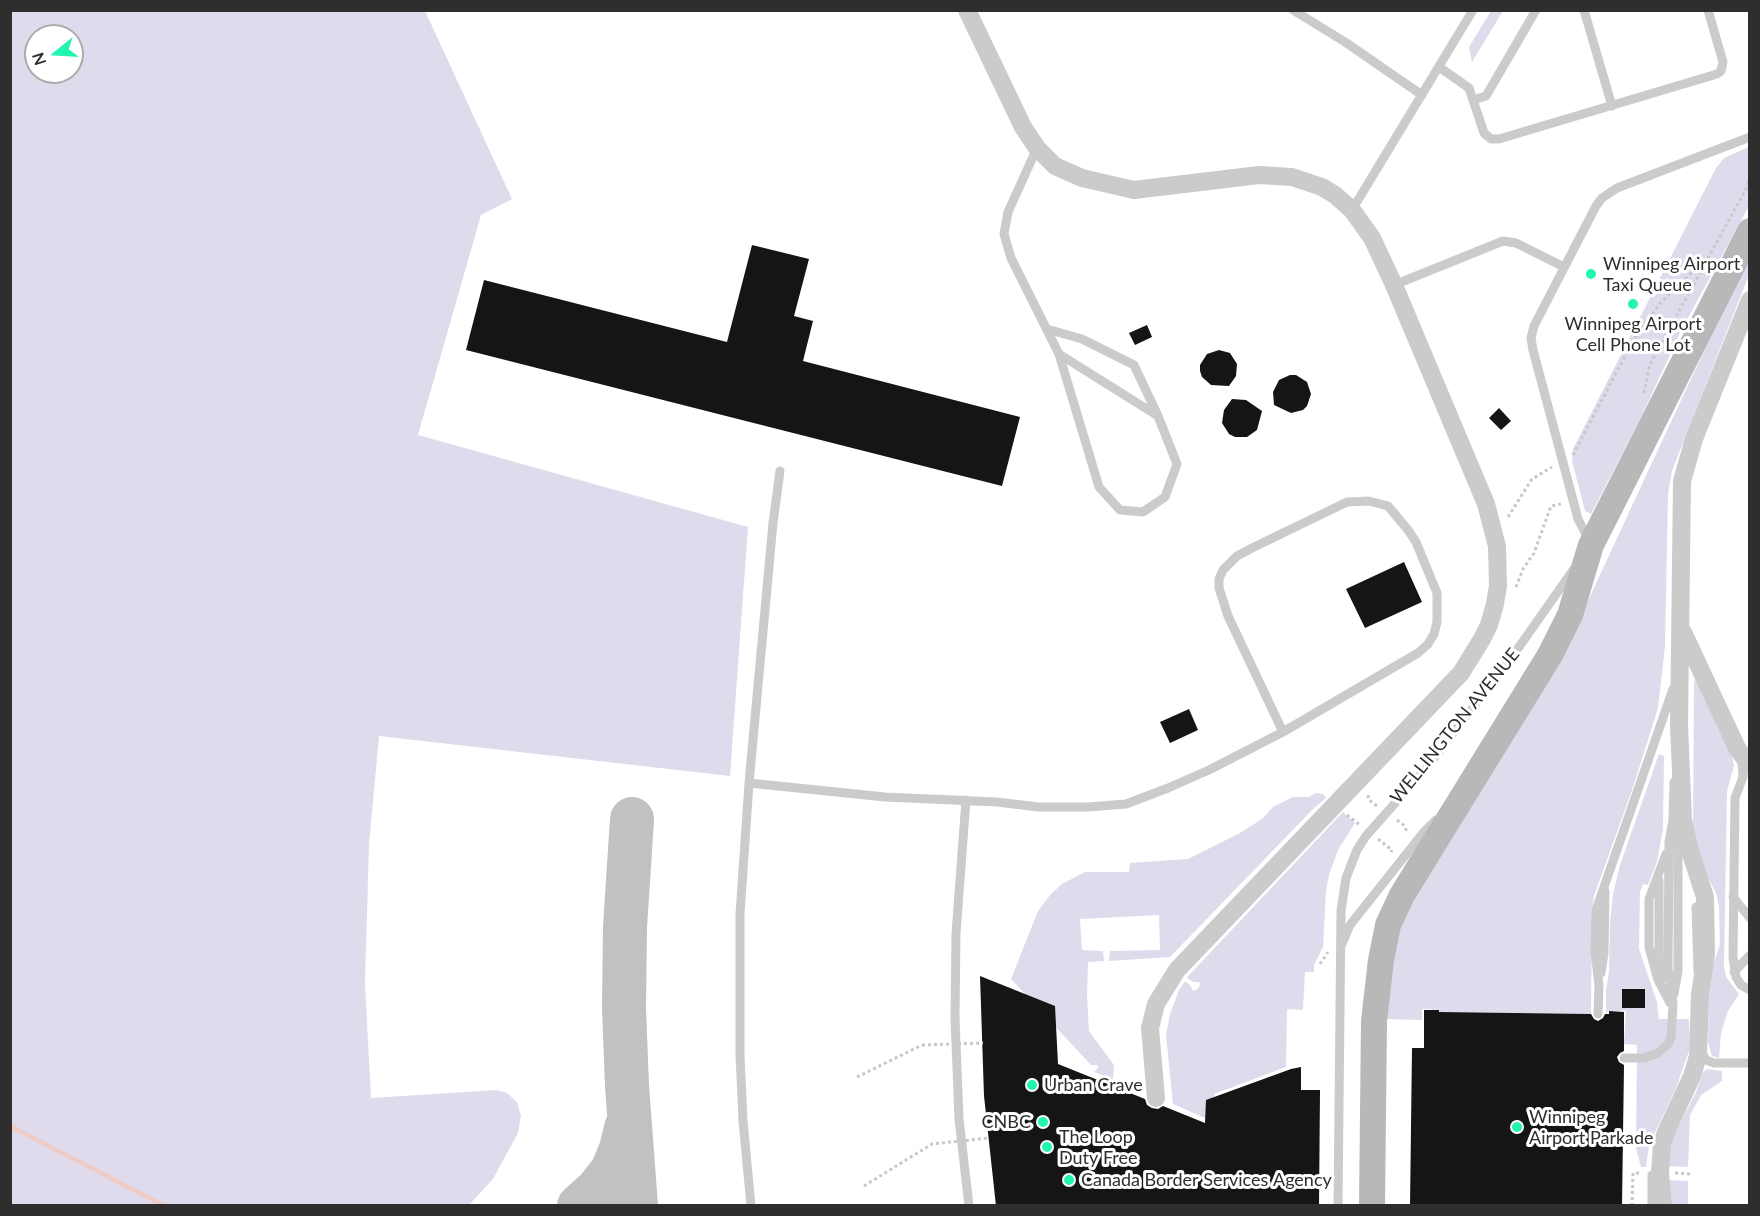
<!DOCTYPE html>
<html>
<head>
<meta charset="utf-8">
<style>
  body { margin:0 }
  #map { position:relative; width:1760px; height:1216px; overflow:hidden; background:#fff; font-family:Lato,sans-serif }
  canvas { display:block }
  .frame { position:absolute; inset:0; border:12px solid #2e2e2e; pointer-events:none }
  .north { position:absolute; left:24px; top:24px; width:60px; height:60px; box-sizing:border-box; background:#fff; border:2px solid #ababab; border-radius:50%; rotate:252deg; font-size:16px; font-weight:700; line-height:24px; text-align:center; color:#2e2e2e }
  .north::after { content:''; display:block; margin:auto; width:21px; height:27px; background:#22f4b2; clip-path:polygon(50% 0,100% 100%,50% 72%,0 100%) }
</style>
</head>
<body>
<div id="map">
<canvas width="1760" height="1216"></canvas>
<div class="frame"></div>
<div class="north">N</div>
</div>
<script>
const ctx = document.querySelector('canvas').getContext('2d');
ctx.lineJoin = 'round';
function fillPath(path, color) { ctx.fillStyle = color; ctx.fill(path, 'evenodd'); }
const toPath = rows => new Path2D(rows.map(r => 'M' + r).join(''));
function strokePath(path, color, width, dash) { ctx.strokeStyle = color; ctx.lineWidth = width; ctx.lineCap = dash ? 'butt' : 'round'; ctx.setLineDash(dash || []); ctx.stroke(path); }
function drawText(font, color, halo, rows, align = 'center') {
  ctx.font = font + ' Lato,sans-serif'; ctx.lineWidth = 6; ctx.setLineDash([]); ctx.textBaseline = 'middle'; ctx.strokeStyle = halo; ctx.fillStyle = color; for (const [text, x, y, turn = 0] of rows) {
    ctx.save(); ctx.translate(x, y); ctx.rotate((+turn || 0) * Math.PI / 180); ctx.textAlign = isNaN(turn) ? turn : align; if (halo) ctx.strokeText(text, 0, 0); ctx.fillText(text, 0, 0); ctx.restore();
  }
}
const green = toPath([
  [10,11,425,11,512,199,481,215,418,435,748,527,730,776,379,736,369,844,365,983,371,1098,496,1090,507,1093,517,1102,521,1116,518,1133,493,1179,469,1205,11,1205],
  [36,36,72,36,72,72,36,72],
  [1491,11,1503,11,1472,62,1469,47],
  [1749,147,1749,206,1683,327,1641,417,1591,514,1585,511,1572,461,1573,449,1716,168,1724,158],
  [1749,254,1749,275,1672,471,1668,494,1665,647,1658,708,1633,787,1594,896,1592,910,1591,1014,1440,1012,1439,1010,1422,1009,1422,1020,1385,1019,1387,972,1405,904,1585,607],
  [1697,680,1731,751,1734,766,1727,791,1724,965,1726,977,1739,994,1728,1011,1721,1033,1719,1058,1712,1056,1708,1043,1709,978,1720,944,1719,906,1716,893,1702,866,1693,833,1694,681],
  [1659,754,1664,756,1663,829,1657,862,1648,885,1643,884,1640,892,1639,949,1657,1002,1659,1019,1689,1019,1690,1048,1676,1088,1649,1145,1646,1167,1641,1167,1636,1148,1637,1045,1624,1044,1626,1011,1608,1011,1606,1014,1606,990,1609,971,1610,921,1613,894,1620,865],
  [1316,793,1323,794,1326,798,1313,809,1170,957,1109,961,1110,951,1160,950,1159,915,1080,919,1082,950,1103,951,1104,961,1088,962,1087,995,1089,1031,1114,1065,1113,1079,1094,1072,1098,1068,1097,1065,1091,1065,1011,979,1038,911,1050,895,1062,884,1085,872,1129,872,1130,863,1188,859,1240,833,1262,819,1273,807,1293,797,1309,797],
  [1343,812,1355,823,1338,850,1329,875,1326,891,1323,947,1314,965,1314,972,1305,972,1303,1010,1287,1009,1286,1067,1214,1094,1214,1122,1173,1104,1166,1035,1170,1014,1179,990,1185,981,1190,985,1193,991,1198,989,1200,985,1199,982,1193,982,1187,978,1190,974],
  [1707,1069,1722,1071,1722,1081,1701,1095,1690,1115,1688,1167,1666,1166,1670,1143,1696,1092,1703,1072],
  [1665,1180,1688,1181,1688,1205,1671,1205]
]);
const stream = toPath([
  [10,1126,165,1206]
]);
const taxiway = toPath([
  [632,819,625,927,624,1008,627,1086,636,1206],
  [579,1206,597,1190,612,1171,621,1149,626,1128]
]);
const building = toPath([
  [752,245,809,259,794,316,813,321,803,361,1020,417,1002,486,466,350,484,280,727,342],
  [1147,325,1152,337,1135,345,1129,333],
  [1219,350,1230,353,1237,364,1236,376,1229,386,1211,385,1202,377,1200,371,1200,365,1207,354],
  [1290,375,1296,375,1307,382,1311,394,1307,406,1303,410,1291,413,1274,405,1273,392,1279,380],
  [1232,399,1246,400,1262,411,1257,430,1247,437,1235,437,1229,434,1222,423,1224,410],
  [1499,408,1511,421,1501,430,1489,418],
  [1404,562,1422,602,1365,628,1346,589],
  [1189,709,1198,730,1170,743,1160,722],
  [980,976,1055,1006,1058,1064,1145,1099,1147,1105,1152,1108,1158,1109,1163,1106,1205,1123,1206,1100,1291,1069,1301,1067,1301,1090,1320,1090,1319,1206,996,1206,984,1096],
  [1622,989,1645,989,1645,1008,1622,1008],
  [1424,1010,1439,1010,1439,1012,1591,1014,1594,1019,1598,1021,1603,1018,1605,1014,1609,1014,1609,1011,1624,1012,1624,1051,1620,1053,1617,1057,1619,1062,1624,1065,1622,1206,1410,1206,1412,1048,1424,1048]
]);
const path = toPath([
  [1644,393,1650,364,1746,189,1750,177],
  [1573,455,1633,341,1661,302,1706,259],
  [1508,517,1532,479,1552,467],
  [1516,587,1523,569,1534,553,1551,506,1561,504],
  [1368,795,1369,800,1377,806],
  [1347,815,1361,826],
  [1397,820,1405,826,1407,833],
  [1378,839,1392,850,1391,852],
  [1320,964,1328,952],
  [857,1077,922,1045],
  [1675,1173,1691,1174],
  [1632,1206,1633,1173,1639,1173]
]);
const lane = toPath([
  [1293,10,1345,42,1422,95],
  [1584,10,1612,106],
  [1439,67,1469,88,1484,133,1491,139,1499,139,1717,74,1721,71,1723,62,1708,10],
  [1473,100,1486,96,1536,10],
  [1037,148,1008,212,1004,234,1011,258,1059,354,1099,487,1120,510,1143,512,1165,497,1177,464,1158,416,1059,354],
  [1352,210,1473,10],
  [1394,285,1503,241,1516,243,1564,267],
  [1047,329,1082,339,1134,365,1158,416],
  [1589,540,1578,519,1533,350,1531,338,1534,326,1596,206,1602,198,1617,188,1750,137],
  [1519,647,1576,566],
  [1742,760,1743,777,1735,798,1733,957,1736,977,1741,985,1750,990],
  [749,783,885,797,997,802,1038,807,1088,807,1126,804,1168,788,1209,770,1283,732,1418,653,1428,644,1434,634,1437,622,1437,593,1416,542,1408,530,1388,506,1369,501,1347,502,1252,548,1237,556,1223,570,1219,579,1219,588,1228,616,1283,732],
  [966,800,956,933,955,1018,959,1119,969,1206],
  [1674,826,1678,847,1678,971,1674,994],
  [1666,854,1649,899,1649,947,1658,980,1670,1003],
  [1659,880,1659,958,1663,979],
  [1733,897,1750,918],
  [1696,907,1698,971],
  [1342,944,1350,925,1423,833,1436,820],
  [1734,972,1750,955],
  [1601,973,1604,953,1605,891],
  [1598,1014,1599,985,1595,952,1596,910,1673,689],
  [1701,1051,1706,1060,1714,1063,1750,1063],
  [1624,1058,1644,1058,1658,1053,1668,1044,1671,1038,1673,1004,1668,968,1669,842,1673,820,1674,782],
  [751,1206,743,1121,740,1055,740,914,749,783,773,523,780,471],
  [1652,1206,1652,1175]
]);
const street = toPath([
  [967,10,1023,127,1037,148,1055,166,1082,178,1134,190,1259,175,1292,177,1322,187,1335,195,1352,210,1372,238,1394,285,1486,504,1497,546,1498,586,1495,604,1489,625,1482,639,1461,673,1177,970,1156,1004,1150,1028,1156,1098],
  [1683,632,1737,748,1750,766],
  [1663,1206,1660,1173,1662,1144,1666,1132,1692,1076,1698,1056,1700,994,1706,955,1705,897,1690,851,1683,820,1679,726,1682,481,1694,439,1750,300]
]);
const secondary = toPath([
  [1372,1206,1374,1021,1381,960,1388,925,1402,895,1550,655,1570,615,1591,545,1750,231]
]);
const pathBridge = toPath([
  [922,1045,983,1043],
  [864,1186,932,1144,989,1138]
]);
const laneBridge = toPath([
  [1338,1206,1341,911,1346,878,1357,850,1366,836,1427,767,1519,647]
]);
const markers = [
  [1591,274,6,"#22f4b2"],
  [1633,304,6,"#22f4b2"],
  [1032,1085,6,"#22f4b2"],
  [1043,1122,6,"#22f4b2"],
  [1517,1127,6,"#22f4b2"],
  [1047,1147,6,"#22f4b2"],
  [1069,1180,6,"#22f4b2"]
];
const poiNames = [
  ["Winnipeg Airport",1603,264],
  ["Taxi Queue",1603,285],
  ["Winnipeg Airport",1633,324,"center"],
  ["Cell Phone Lot",1633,345,"center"],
  ["Urban Crave",1044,1085],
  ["Winnipeg",1529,1117],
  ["Airport Parkade",1529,1138],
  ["CNBC",1031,1122,"right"],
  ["The Loop",1059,1137],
  ["Duty Free",1059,1158],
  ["Canada Border Services Agency",1081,1180]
];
const streetNames = [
  ["WELLINGTON AVENUE",1455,726,-51]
];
fillPath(green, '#dfdbed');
strokePath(stream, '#efcbc5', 4.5);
strokePath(taxiway, '#c1c1c1', 44);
fillPath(building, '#151515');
strokePath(path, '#c8c8c8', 3, [3, 3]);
strokePath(lane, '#cbcbcb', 9);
strokePath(street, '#cbcbcb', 18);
strokePath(secondary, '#b8b8b8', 26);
strokePath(pathBridge, '#c8c8c8', 3, [3, 3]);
strokePath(laneBridge, '#cbcbcb', 9);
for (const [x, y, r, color] of markers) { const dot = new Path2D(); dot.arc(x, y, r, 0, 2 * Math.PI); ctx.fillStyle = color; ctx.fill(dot); strokePath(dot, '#fff', 2); }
drawText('18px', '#2e2e2e', '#fff', poiNames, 'left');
drawText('18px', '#2e2e2e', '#fff', streetNames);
</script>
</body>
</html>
